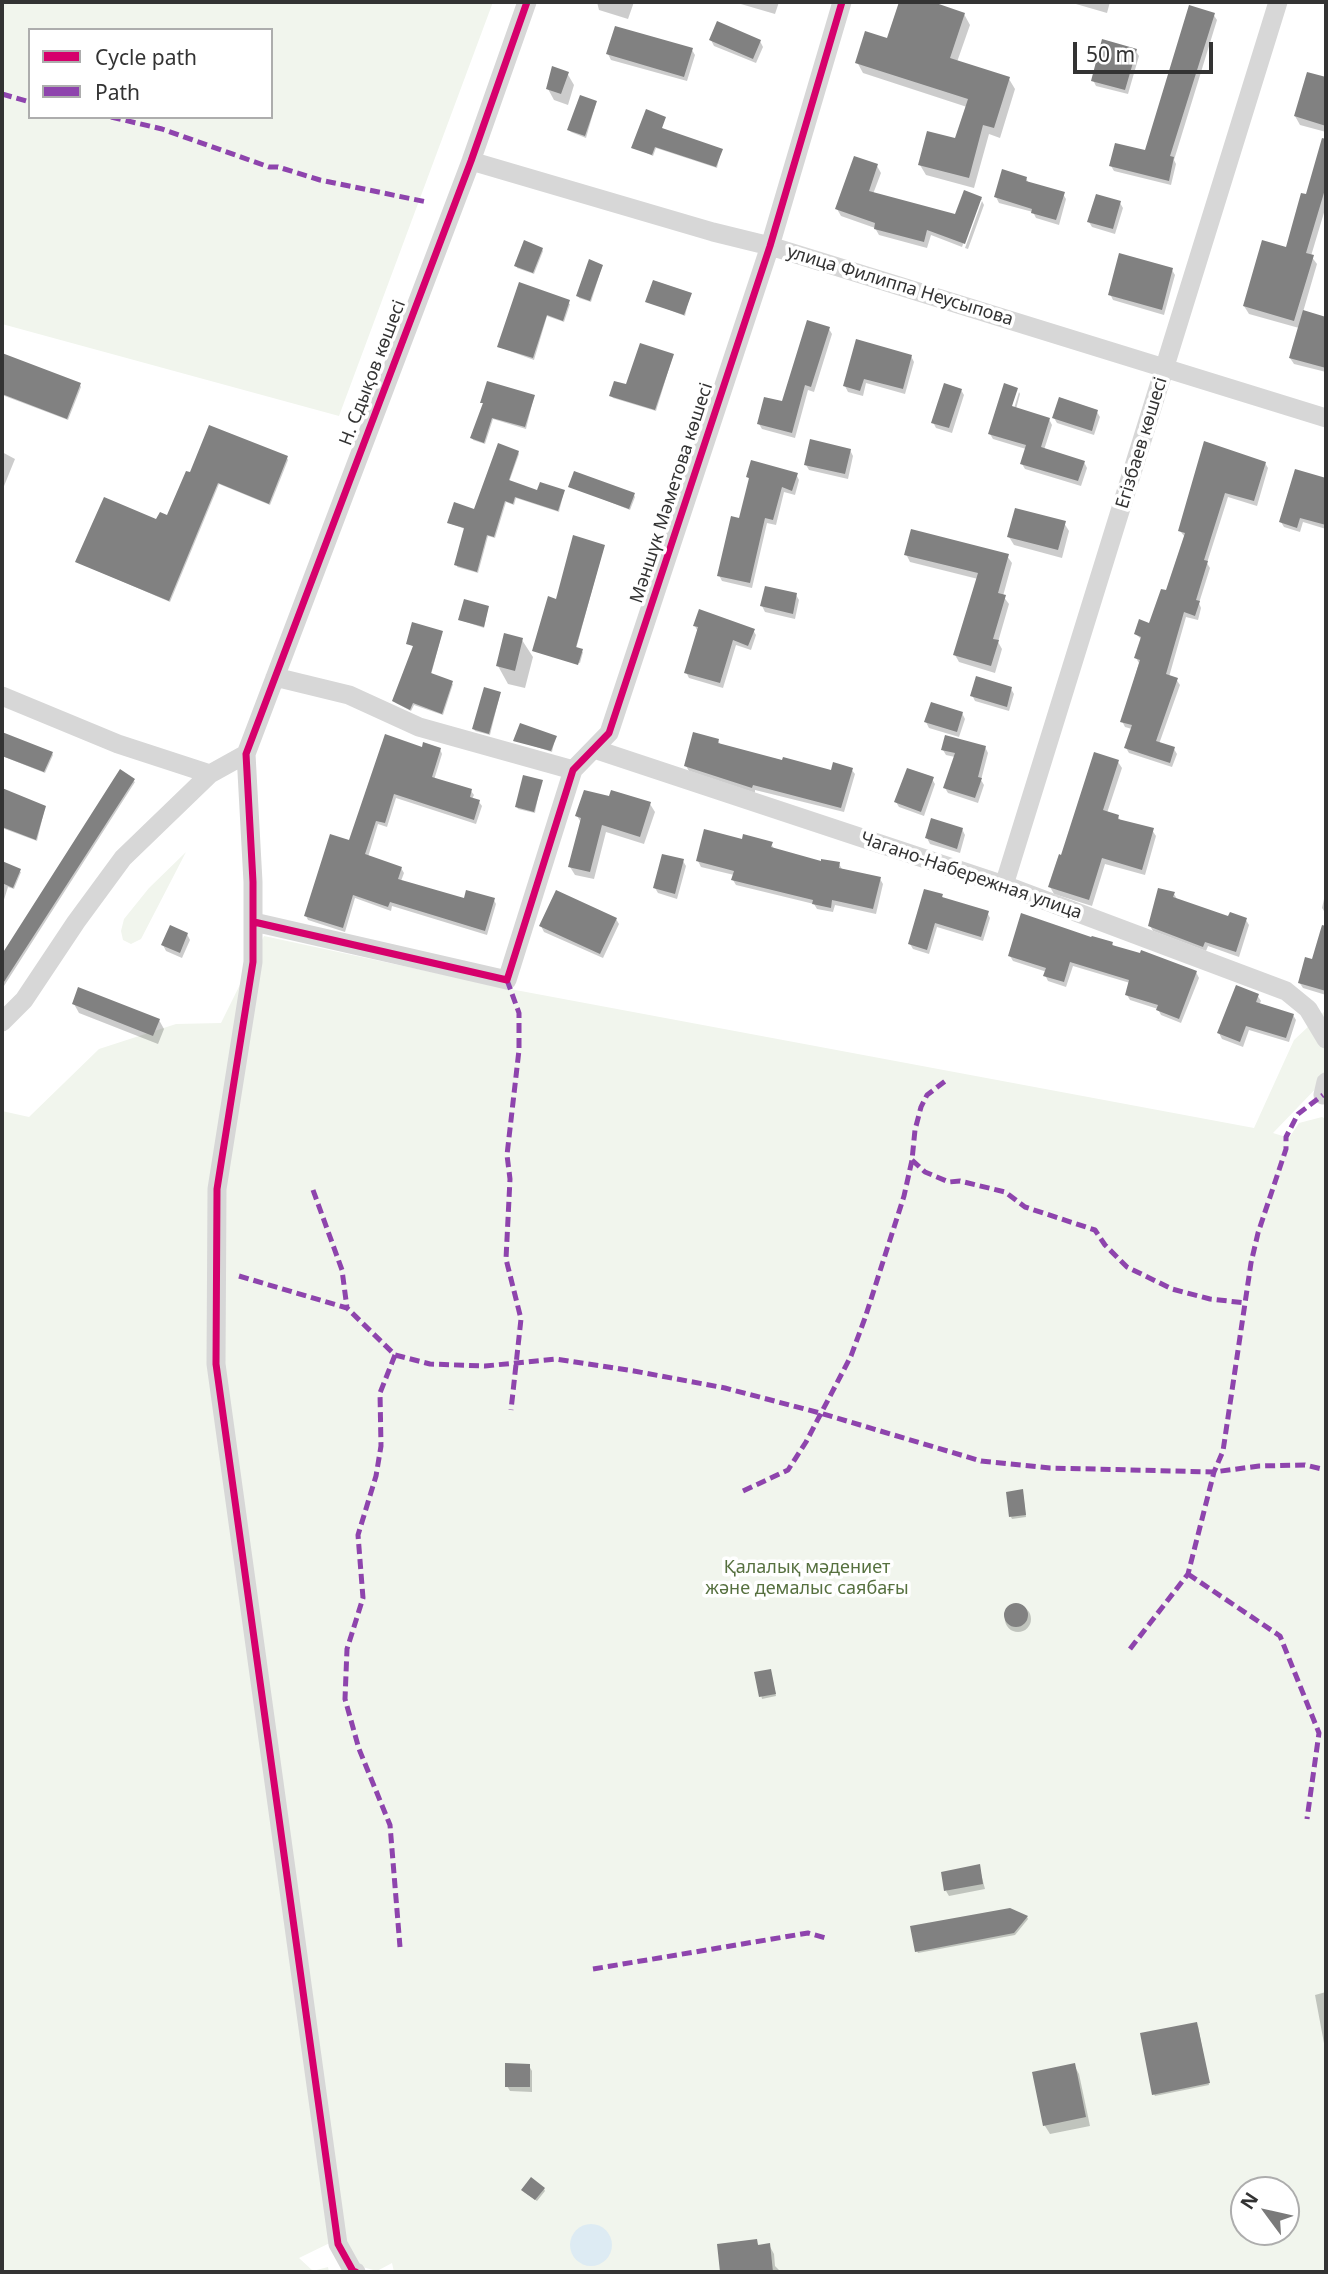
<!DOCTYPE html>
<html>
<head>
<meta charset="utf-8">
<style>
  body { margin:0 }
  #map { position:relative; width:1328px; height:2274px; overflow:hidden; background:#fff; font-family:"Noto Sans",sans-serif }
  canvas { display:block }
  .frame { position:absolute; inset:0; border:4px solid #333; pointer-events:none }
  .legend { position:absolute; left:28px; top:28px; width:245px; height:91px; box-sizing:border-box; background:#fff; border:2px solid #adadad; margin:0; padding:9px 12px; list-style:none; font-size:21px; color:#333 }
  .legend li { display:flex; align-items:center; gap:14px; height:35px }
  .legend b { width:35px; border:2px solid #adadad }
  .north { position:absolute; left:1230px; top:2176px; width:70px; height:70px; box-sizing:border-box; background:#fff; border:2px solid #adadad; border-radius:50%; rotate:303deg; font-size:19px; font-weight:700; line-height:28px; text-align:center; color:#333 }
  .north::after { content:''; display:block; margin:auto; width:24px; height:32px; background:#7a7a7a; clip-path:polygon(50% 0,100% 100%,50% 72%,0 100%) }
  .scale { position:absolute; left:1073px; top:42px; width:140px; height:32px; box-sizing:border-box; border:4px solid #333; border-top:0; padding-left:9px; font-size:21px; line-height:24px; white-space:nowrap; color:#333; -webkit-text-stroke:5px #fff; paint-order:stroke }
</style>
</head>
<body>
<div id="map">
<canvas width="1328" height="2274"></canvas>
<div class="frame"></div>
<ul class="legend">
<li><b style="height:9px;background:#d6006c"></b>Cycle path</li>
<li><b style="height:9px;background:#8e44ad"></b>Path</li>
</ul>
<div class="north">N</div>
<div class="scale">50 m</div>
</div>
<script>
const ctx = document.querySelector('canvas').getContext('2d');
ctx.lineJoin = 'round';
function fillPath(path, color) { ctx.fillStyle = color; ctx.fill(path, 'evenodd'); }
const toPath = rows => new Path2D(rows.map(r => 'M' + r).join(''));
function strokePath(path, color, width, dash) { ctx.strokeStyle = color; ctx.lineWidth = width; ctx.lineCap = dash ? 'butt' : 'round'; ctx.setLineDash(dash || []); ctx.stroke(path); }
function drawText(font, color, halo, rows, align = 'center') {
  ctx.font = font + ' "Noto Sans",sans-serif'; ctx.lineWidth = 7; ctx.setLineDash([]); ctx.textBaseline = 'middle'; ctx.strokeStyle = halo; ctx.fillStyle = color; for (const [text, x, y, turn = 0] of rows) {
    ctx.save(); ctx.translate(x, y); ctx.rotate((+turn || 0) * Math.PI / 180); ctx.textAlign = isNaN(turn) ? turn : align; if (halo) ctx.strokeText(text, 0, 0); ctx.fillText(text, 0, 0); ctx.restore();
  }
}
const green = toPath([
  [2,2,493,2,339,416,2,324],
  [30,30,271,30,271,117,30,117],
  [186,852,141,939,131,944,123,940,121,931,124,919,149,888],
  [264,936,510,989,1254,1128,1294,1040,1326,1010,1326,1078,1273,1133,1289,1138,1299,1123,1322,1117,1326,1119,1326,2272,394,2272,392,2263,377,2271,355,2265,340,2238,299,2258,313,2271,328,2267,329,2272,2,2272,2,1111,29,1117,99,1049,176,1024,221,1023],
  [1244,2190,1286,2190,1286,2232,1244,2232]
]);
const water = toPath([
  '570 2245a21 21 0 1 1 42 0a21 21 0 1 1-42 0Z'
]);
const shadow = toPath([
  [597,2,634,2,628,19,599,10],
  [734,2,779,2,775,14],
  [901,2,927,2,964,14,970,25,957,62,1009,79,1015,89,1000,138,989,134,974,188,926,175,920,165,956,141,967,107,863,73,857,62,888,40],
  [1069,2,1110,2,1107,13],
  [1213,14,1217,20,1174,160,1176,164,1171,185,1114,171,1111,166,1146,152],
  [711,40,760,41,763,47,756,63,714,46],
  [692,50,695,55,687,81,611,60,608,54],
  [1135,50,1139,56,1128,94,1096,86,1093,80],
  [567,73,574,85,568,105,554,100,548,89],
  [1308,74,1326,79,1326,132,1300,125,1295,116],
  [596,103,586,138,571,132,569,130],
  [657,136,721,151,717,168,656,148,653,156,633,147],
  [1325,136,1326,206,1311,256,1317,264,1303,312,1326,318,1326,372,1294,364,1290,358,1299,328,1249,314,1244,306,1287,249,1307,197],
  [877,166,881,173,873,194,956,216,981,198,982,200,979,200,962,247,931,235,927,248,879,235,875,228,841,216,837,209],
  [1026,178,1029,184,1063,194,1066,199,1059,225,1036,218,1033,212,999,203,996,197],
  [982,201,984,205,968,249,965,248],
  [1120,203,1123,208,1115,234,1092,227,1089,222],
  [542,249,543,251,534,274,517,268,516,265],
  [602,266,591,302,579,298,578,296],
  [1172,270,1175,275,1164,315,1113,300,1110,294],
  [520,285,570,304,564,322,547,316,534,360,499,347],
  [690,294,685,316,647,301],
  [829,329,832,334,814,392,808,390,795,438,762,429,759,424,783,404],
  [2,354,80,385,81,387,68,420,2,395],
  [673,355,656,411,613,398,611,396],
  [911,356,914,362,905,394,866,383,863,396,848,392,845,386],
  [1005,385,1018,391,1015,391,1008,414,1012,415,1019,392,1020,394,1016,409,1049,419,1052,425,1044,450,1084,462,1087,468,1081,486,1025,469,1022,464,1026,449,993,439,990,434],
  [961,390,964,395,952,433,936,428,933,422],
  [534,396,526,429,493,419,485,444,473,440,472,438,484,406,482,402],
  [1097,412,1100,417,1094,435,1057,423,1054,418],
  [1205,443,1265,463,1268,468,1257,506,1228,497,1207,563,1210,568,1199,603,1201,608,1198,620,1186,617,1169,677,1176,679,1180,685,1159,744,1174,749,1177,754,1172,767,1129,753,1126,748,1132,729,1125,727,1122,721,1139,663,1136,658,1142,640,1136,634,1151,625,1167,592,1185,537,1180,531],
  [850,450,853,456,848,479,809,470,806,465],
  [2,452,15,459,2,491],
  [518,452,519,454,509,482,539,492,564,491,559,512,516,498,514,505,506,502,495,538,488,536,478,573,457,567,465,529,449,523,475,511],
  [287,458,288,460,270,505,219,484,170,602,77,562,168,517,187,473],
  [1296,472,1326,481,1326,529,1303,522,1300,532,1284,527,1281,522],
  [796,474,799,480,795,495,784,492,776,525,767,523,752,588,722,581,719,575,741,521,750,481,748,477],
  [570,486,634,495,635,497,630,510],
  [1064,523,1069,531,1062,558,1014,545,1009,537],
  [604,546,576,649,583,652,580,663,535,650,557,601],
  [906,554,1007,556,1012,563,1003,596,1009,604,998,642,1002,649,995,673,959,662,955,655,978,579,910,562],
  [796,595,799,600,795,619,765,612,762,606],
  [488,608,484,628,460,620],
  [695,626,753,630,756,635,751,650,736,645,723,688,689,678,686,672,698,632],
  [442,633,431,675,453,684,443,715,414,705,411,711,396,703,394,701,414,647,408,643],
  [522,640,533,657,525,688,508,684,498,666],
  [1011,689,1014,694,1009,711,975,701,972,695],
  [500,694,490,735,475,731,474,729],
  [962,713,965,719,959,737,929,728,926,722],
  [2,734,52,753,53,755,45,773,2,756],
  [555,738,552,752,515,740],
  [718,740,721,746,832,772,851,769,855,774,844,812,755,790,755,793,689,771,686,766],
  [985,747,988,753,981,780,984,785,978,803,948,793,945,788,955,757,946,755,943,750],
  [423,749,440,749,442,754,434,780,471,791,474,795,472,799,479,802,482,806,476,824,396,798,387,827,378,824,368,857,401,868,404,873,401,881,465,900,494,900,496,904,487,935,392,906,391,911,355,898,345,932,308,920,306,916,350,842],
  [1118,762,1122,768,1107,813,1118,817,1121,821,1152,830,1156,836,1145,875,1105,864,1092,906,1054,894,1050,887,1062,857],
  [121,772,135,782,2,989,2,956],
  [932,779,935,784,924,816,899,807,896,802],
  [541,781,535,813,518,809,517,807],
  [2,790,45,807,37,841,2,828],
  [650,804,655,812,644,844,606,832,594,879,575,875,570,867,582,824,577,816],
  [962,829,965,835,960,853,930,844,927,838],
  [744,841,771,844,775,850,822,863,839,864,842,869,880,879,883,884,876,914,835,905,833,912,817,909,814,904,736,885,733,880,734,875,701,867,698,861],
  [683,861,686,866,677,899,658,893,655,888],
  [2,863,21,872,14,889,8,887,2,906],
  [1326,890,1326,914,1322,908],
  [1174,894,1177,899,1230,918,1246,920,1249,925,1239,957,1208,946,1206,951,1153,931,1150,926],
  [942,896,944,900,987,912,990,918,983,941,937,927,929,954,913,949,910,944],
  [616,919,619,924,603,958,544,932,541,926],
  [1326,919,1326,995,1303,988,1299,982,1314,961],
  [187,934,190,940,182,958,166,951,163,945],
  [1092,940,1112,943,1114,947,1196,972,1199,978,1181,1023,1161,1015,1158,1009,1130,1000,1127,995,1130,983,1073,966,1066,987,1048,981,1045,975,1047,972,1013,961,1010,956],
  [1257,995,1261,1001,1259,1005,1293,1015,1296,1020,1289,1042,1249,1030,1243,1047,1222,1039,1219,1033],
  [74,1004,159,1020,164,1029,158,1044,79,1013],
  [1023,1493,1026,1517,1012,1519,1011,1517],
  '1005 1619a13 13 0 1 1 26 0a13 13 0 1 1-26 0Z',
  [771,1672,776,1696,762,1699,756,1673],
  [979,1866,985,1889,949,1896,946,1891],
  [1027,1917,1028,1919,1015,1935,918,1953,917,1951],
  [1326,1992,1326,2054,1315,1995],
  [1198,2026,1209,2085,1155,2096,1154,2094],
  [1074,2065,1079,2074,1090,2126,1050,2134,1045,2126,1034,2073],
  [529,2066,532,2071,532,2092,510,2091,507,2086],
  [544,2189,545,2191,537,2201,524,2192],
  [756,2241,759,2246,769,2245,774,2254,775,2266,781,2272,722,2272,719,2246]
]);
const building = toPath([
  [899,2,933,2,965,13,950,58,1010,77,994,128,983,125,969,178,918,165,927,131,955,138,968,99,855,63,865,31,887,38],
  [1189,5,1215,13,1170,156,1174,157,1169,181,1109,166,1115,143,1145,150],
  [717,21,761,40,753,59,709,40],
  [615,26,693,48,684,77,606,54],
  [1102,39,1137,49,1125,90,1091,81],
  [552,66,569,72,561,94,546,89],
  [1307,72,1326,77,1326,126,1294,116],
  [580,95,597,101,585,136,567,130],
  [646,109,666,117,662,128,723,149,716,167,655,147,652,155,631,148],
  [1322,138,1326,139,1326,186,1306,253,1314,255,1294,321,1243,306,1262,240,1286,247,1301,193,1306,194],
  [854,156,878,164,869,191,955,214,964,190,982,197,965,244,927,230,924,242,874,229,875,223,835,209],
  [1002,169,1027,177,1026,181,1065,192,1056,220,1031,213,1032,209,994,197],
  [1096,194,1121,201,1113,229,1087,222],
  [524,240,543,248,533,273,514,266],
  [1119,253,1173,268,1162,310,1108,295],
  [589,259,603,265,590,301,576,296],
  [653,280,692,293,684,315,645,302],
  [519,282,570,300,563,321,547,315,533,358,497,347],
  [1303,310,1326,317,1326,368,1289,358],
  [807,320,830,327,811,387,805,385,792,433,757,424,764,397,782,401],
  [856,339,912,355,903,389,864,379,860,391,843,386],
  [640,343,674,354,655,410,609,396,614,381,626,384],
  [2,353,81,383,67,419,2,394],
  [487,381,535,395,525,427,492,418,484,443,470,438,483,403,480,403],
  [944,383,962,389,949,428,931,423],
  [1004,383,1018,388,1012,406,1050,418,1041,447,1085,461,1078,481,1020,464,1026,445,988,434],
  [1059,397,1098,410,1092,431,1052,418],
  [209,425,288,456,269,504,218,483,169,601,75,562,104,497,156,519,160,512,167,515,186,471,190,472],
  [810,439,851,449,845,474,804,465],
  [1204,441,1266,462,1254,501,1225,493,1204,560,1208,561,1196,600,1200,601,1195,616,1184,612,1166,674,1178,678,1156,741,1175,747,1170,763,1124,748,1132,725,1120,722,1140,660,1134,658,1141,637,1134,634,1139,619,1149,623,1161,589,1166,590,1185,533,1178,531],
  [498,443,519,451,509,480,537,490,540,482,565,490,558,511,515,497,513,504,505,501,494,537,487,535,477,572,454,565,464,528,447,523,454,502,474,509],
  [751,460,798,473,792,491,782,487,773,520,765,518,750,583,717,576,731,516,739,518,749,478,746,477],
  [1295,469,1326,478,1326,525,1300,518,1297,528,1279,522],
  [574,471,635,493,629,509,568,487],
  [1015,508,1066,521,1058,550,1007,537],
  [911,529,1009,554,998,593,1006,595,993,639,999,640,991,666,953,655,978,573,904,555],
  [573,535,605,545,576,647,583,649,578,665,532,651,548,596,556,599],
  [765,586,797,593,793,614,760,606],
  [464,599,489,606,484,627,458,620],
  [699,609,755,629,748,646,733,640,720,683,684,673,698,627,693,626],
  [412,622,443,631,431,673,453,681,442,714,413,703,410,710,392,701,413,646,406,644],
  [504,633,523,638,515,671,496,666],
  [976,676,1012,687,1007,707,970,696],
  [484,687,501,692,489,734,472,729],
  [931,702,963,712,957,732,924,722],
  [520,723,557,736,551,751,513,741],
  [2,732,53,752,44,772,2,756],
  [693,732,719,739,718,743,782,760,783,757,831,770,833,762,853,768,841,808,753,785,752,788,684,766],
  [385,734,422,747,423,742,441,748,432,777,472,789,470,797,480,800,474,820,394,794,385,823,376,821,365,854,402,867,398,879,464,898,466,890,495,898,485,931,390,902,388,907,353,895,343,928,304,916,330,834,349,840],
  [945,735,986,746,978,777,982,778,975,798,943,788,955,753,941,750],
  [1094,752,1119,760,1103,810,1119,815,1118,819,1154,828,1142,870,1102,858,1089,900,1048,887,1059,854,1061,855],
  [907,768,934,777,921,812,894,802],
  [120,769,135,779,2,985,2,954],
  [523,775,543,780,534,812,515,807],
  [2,788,46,806,36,840,2,827],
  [584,790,609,796,611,790,651,802,640,837,602,825,590,872,568,867,581,818,575,816],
  [931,818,963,828,957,849,925,838],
  [704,829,742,839,743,834,773,842,771,847,821,861,821,859,840,862,839,868,881,877,873,909,832,900,831,908,812,904,813,900,731,880,734,871,696,861],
  [662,854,684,859,675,894,653,888],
  [2,861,21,869,13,888,2,883],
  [1158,888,1175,892,1173,897,1228,916,1230,912,1247,918,1236,952,1205,942,1203,947,1148,926],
  [924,889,943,894,942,897,989,911,981,937,935,923,927,950,908,944],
  [556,890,617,918,600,954,539,926],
  [1021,913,1091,937,1092,936,1113,942,1112,945,1140,953,1141,950,1197,971,1179,1019,1156,1010,1158,1005,1125,995,1129,980,1070,962,1064,982,1043,976,1046,968,1008,956],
  [170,925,188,933,180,953,161,945],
  [1322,925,1326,926,1326,991,1298,983,1305,957,1312,959],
  [1236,985,1259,994,1256,1002,1294,1014,1286,1038,1246,1026,1240,1042,1217,1033],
  [78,987,160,1019,153,1036,72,1004],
  [1023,1489,1026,1515,1009,1517,1006,1492],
  '1004 1615a12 12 0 1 1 24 0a12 12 0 1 1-24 0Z',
  [771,1669,776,1694,759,1697,754,1672],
  [980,1864,983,1884,944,1891,941,1872],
  [1010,1908,1028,1916,1014,1933,915,1952,910,1926],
  [1197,2022,1210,2083,1152,2095,1140,2033],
  [505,2063,530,2064,530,2087,505,2087],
  [1075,2063,1086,2117,1043,2126,1032,2072],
  [531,2177,545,2188,535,2200,521,2190],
  [757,2239,758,2245,770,2243,773,2272,720,2272,717,2244]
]);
const street = toPath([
  [471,161,713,232,770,246,1326,418],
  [275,677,349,695,419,727,573,770],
  [2,696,118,744,210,774],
  [594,749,1004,885,1286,991,1308,1009,1326,1039],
  [1004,885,1278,2],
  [254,922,507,980,573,770,609,733,770,246,842,2],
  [2,1022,24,1000,76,922,123,858,210,774,246,754],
  [1323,1095,1326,1082],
  [356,2272,353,2271,338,2244,216,1364,217,1189,253,962,253,882,246,754,471,161,527,2]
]);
const quiet = toPath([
  [2,94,30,102],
  [111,117,162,129,269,167,278,167,320,180,427,202],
  [507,980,519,1013,519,1050,507,1155,510,1179,506,1259,521,1319,511,1410],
  [912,1160,925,1172,949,1182,960,1181,1005,1192,1025,1207,1095,1230,1105,1245,1127,1267,1172,1289,1210,1299,1246,1303],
  [313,1190,342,1270,347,1308],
  [239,1276,347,1308,395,1355,430,1364,485,1366,556,1359,634,1371,725,1388,820,1413,981,1461,1050,1468,1214,1472,1259,1466,1305,1465,1326,1470],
  [395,1355,380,1393,381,1446,376,1476,358,1535,363,1598,347,1649,345,1699,359,1749,390,1825,400,1947],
  [743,1491,788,1470,806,1442,851,1356,865,1318,904,1196,912,1160,915,1130,921,1107,927,1095,948,1079],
  [1188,1574,1280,1636,1319,1733,1307,1819],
  [1130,1649,1188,1574,1214,1472,1223,1451,1251,1263,1258,1233,1286,1149,1286,1137,1298,1114,1323,1095],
  [593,1969,808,1933,826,1938]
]);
const cycleway = toPath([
  [254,922,507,980,573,770,609,733,770,246,842,2],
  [356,2272,353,2271,338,2244,216,1364,217,1189,253,962,253,882,246,754,471,161,527,2]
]);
const streetNames = [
  ["улица Филиппа Неусыпова",900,286,17],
  ["Н. Сдықов көшесі",373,373,-69],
  ["Егізбаев көшесі",1142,443,-73],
  ["Мәншүк Мәметова көшесі",672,493,-72],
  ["Чагано-Набережная улица",971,876,19]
];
const parkNames = [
  ["Қалалық мәдениет",807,1568],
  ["және демалыс саябағы",807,1589]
];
fillPath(green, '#f1f5ed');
fillPath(water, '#ddebf3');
fillPath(shadow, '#0003');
fillPath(building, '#818181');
strokePath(street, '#d7d7d7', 19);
strokePath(quiet, '#8e44ad', 5, [10, 5]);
strokePath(cycleway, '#d6006c', 7);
drawText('18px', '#333', '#fff', streetNames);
drawText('18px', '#56703f', '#fff', parkNames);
</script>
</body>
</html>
